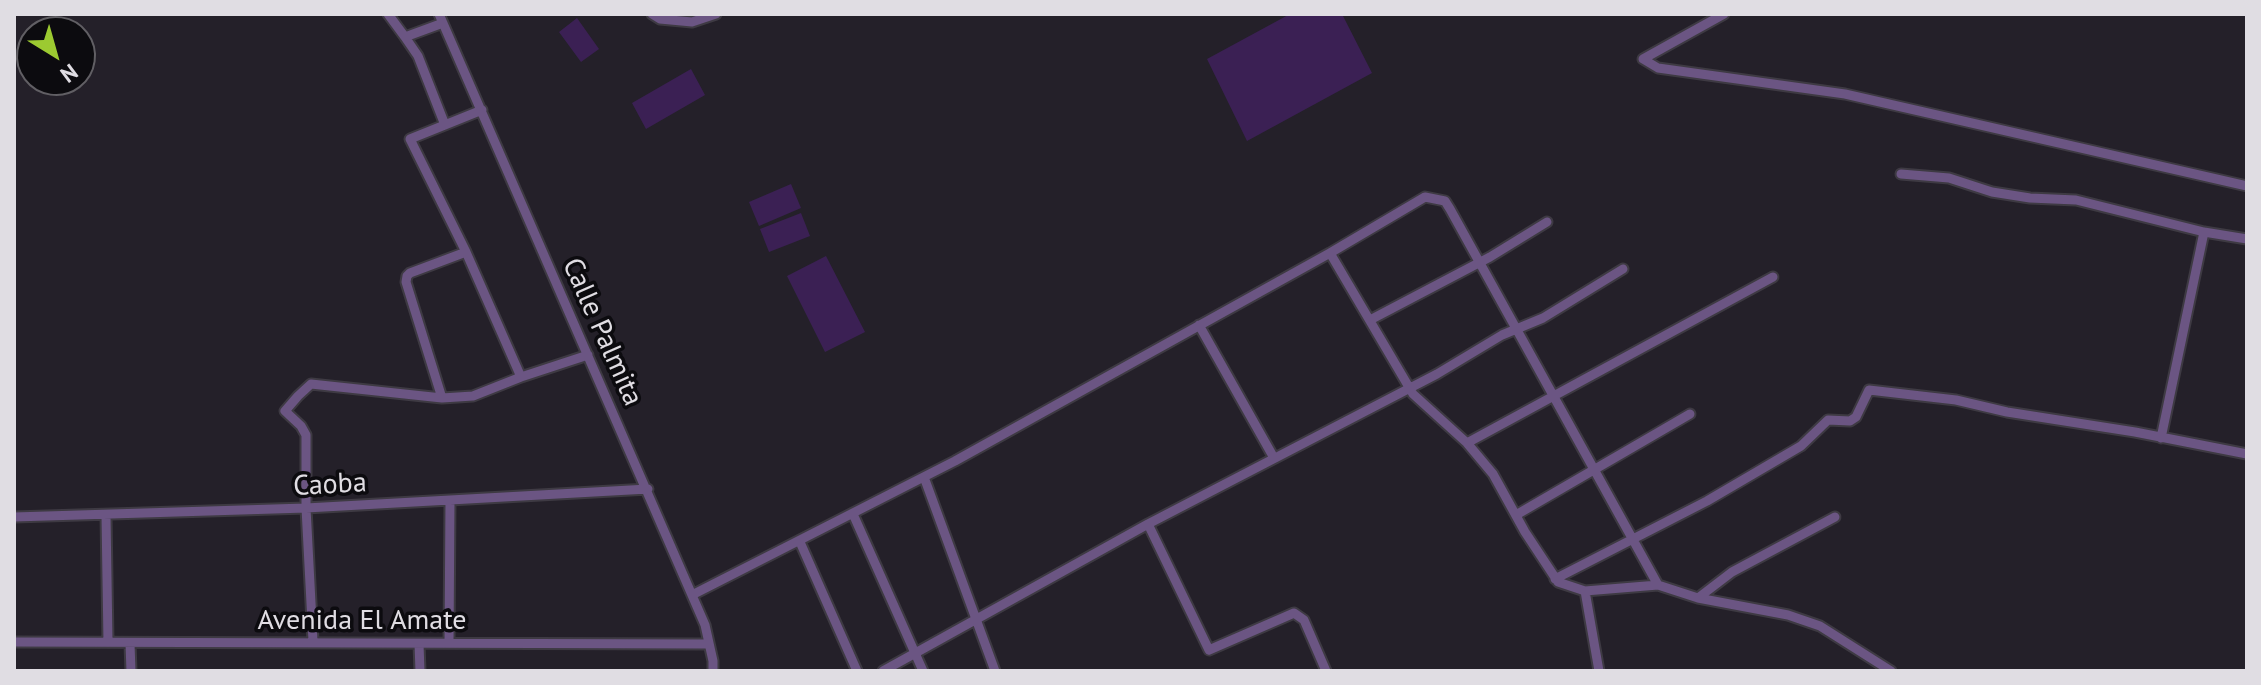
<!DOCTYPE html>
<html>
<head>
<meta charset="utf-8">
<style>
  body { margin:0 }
  #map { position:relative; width:2261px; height:685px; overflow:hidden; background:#242029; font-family:"PT Sans",sans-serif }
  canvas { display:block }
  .frame { position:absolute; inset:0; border:16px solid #e0dde3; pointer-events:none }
  .north { position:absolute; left:16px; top:16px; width:80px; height:80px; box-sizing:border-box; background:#0c0b0f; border:2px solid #615f64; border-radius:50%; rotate:143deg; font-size:22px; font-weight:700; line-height:32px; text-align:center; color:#e0dde3 }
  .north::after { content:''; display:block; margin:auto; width:28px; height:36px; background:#9cca31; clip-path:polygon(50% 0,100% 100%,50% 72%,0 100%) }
</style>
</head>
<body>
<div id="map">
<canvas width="2261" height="685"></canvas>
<div class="frame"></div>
<div class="north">N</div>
</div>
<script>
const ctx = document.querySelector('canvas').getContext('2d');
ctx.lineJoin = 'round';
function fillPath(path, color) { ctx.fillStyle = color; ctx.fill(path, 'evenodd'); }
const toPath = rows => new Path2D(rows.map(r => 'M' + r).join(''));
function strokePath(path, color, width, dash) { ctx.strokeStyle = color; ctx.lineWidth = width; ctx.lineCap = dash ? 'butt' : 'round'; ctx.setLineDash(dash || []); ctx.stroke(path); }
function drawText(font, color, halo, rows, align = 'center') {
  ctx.font = font + ' "PT Sans",sans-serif'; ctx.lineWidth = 7; ctx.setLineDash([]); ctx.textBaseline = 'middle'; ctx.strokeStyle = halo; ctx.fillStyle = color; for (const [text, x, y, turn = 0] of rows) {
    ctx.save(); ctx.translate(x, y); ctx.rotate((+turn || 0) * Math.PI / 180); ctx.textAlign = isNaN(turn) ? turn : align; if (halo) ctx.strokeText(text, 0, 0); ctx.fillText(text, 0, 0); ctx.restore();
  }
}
const green = toPath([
  [1290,14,1342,14,1372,73,1247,141,1207,59],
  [577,18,599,49,581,62,559,32],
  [691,69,705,95,646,129,632,103],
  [791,184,801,208,759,226,749,202],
  [801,213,810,236,769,252,760,229],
  [826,256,865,332,825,352,787,276]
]);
const street = toPath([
  [388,14,405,37,443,23],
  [439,14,705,625,713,661,713,671],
  [652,14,660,19,692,22,716,14],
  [1724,14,1643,59,1658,68,1845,94,2247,186],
  [405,37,418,56,445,125],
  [482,110,410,139,466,252,521,377],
  [1901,174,1949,178,1992,192,2030,198,2076,200,2204,232,2247,239],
  [1330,253,1413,394,1467,443,1493,474,1525,532,1558,582,1585,591,1658,585,1698,598,1788,615,1820,626,1891,671],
  [1370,320,1490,257,1547,222],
  [1199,325,1274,458],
  [442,398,406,282,407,276,410,273,466,252],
  [2161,438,2204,232],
  [1467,443,1773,277],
  [924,477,995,671],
  [853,514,923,671],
  [1516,515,1690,414],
  [106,516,108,642],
  [14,517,306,508,648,489],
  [1148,524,1209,650,1294,613,1304,620,1326,671],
  [800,542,857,671],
  [1555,579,1707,501,1801,446,1828,420,1850,421,1856,417,1869,390,1956,400,2007,412,2135,432,2247,454],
  [1585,591,1599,671],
  [692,595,955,461,1330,253,1425,197,1445,201,1450,209,1658,585],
  [1698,598,1732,572,1835,517],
  [313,641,306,508,306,435,301,426,285,411,298,396,311,384,442,398,473,396,521,377,588,355],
  [14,642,709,644],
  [449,643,450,501],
  [130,644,131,671],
  [419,644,420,671],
  [883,671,1148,524,1437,374,1502,335,1543,318,1623,269]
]);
const streetNames = [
  ["Calle Palmita",602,332,66],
  ["Caoba",330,485,-3],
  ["Avenida El Amate",362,621]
];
fillPath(green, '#3b2054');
strokePath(street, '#3e3a43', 13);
strokePath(street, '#6b5583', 9);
drawText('28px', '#e0dde3', '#0c0b0f', streetNames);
</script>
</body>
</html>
